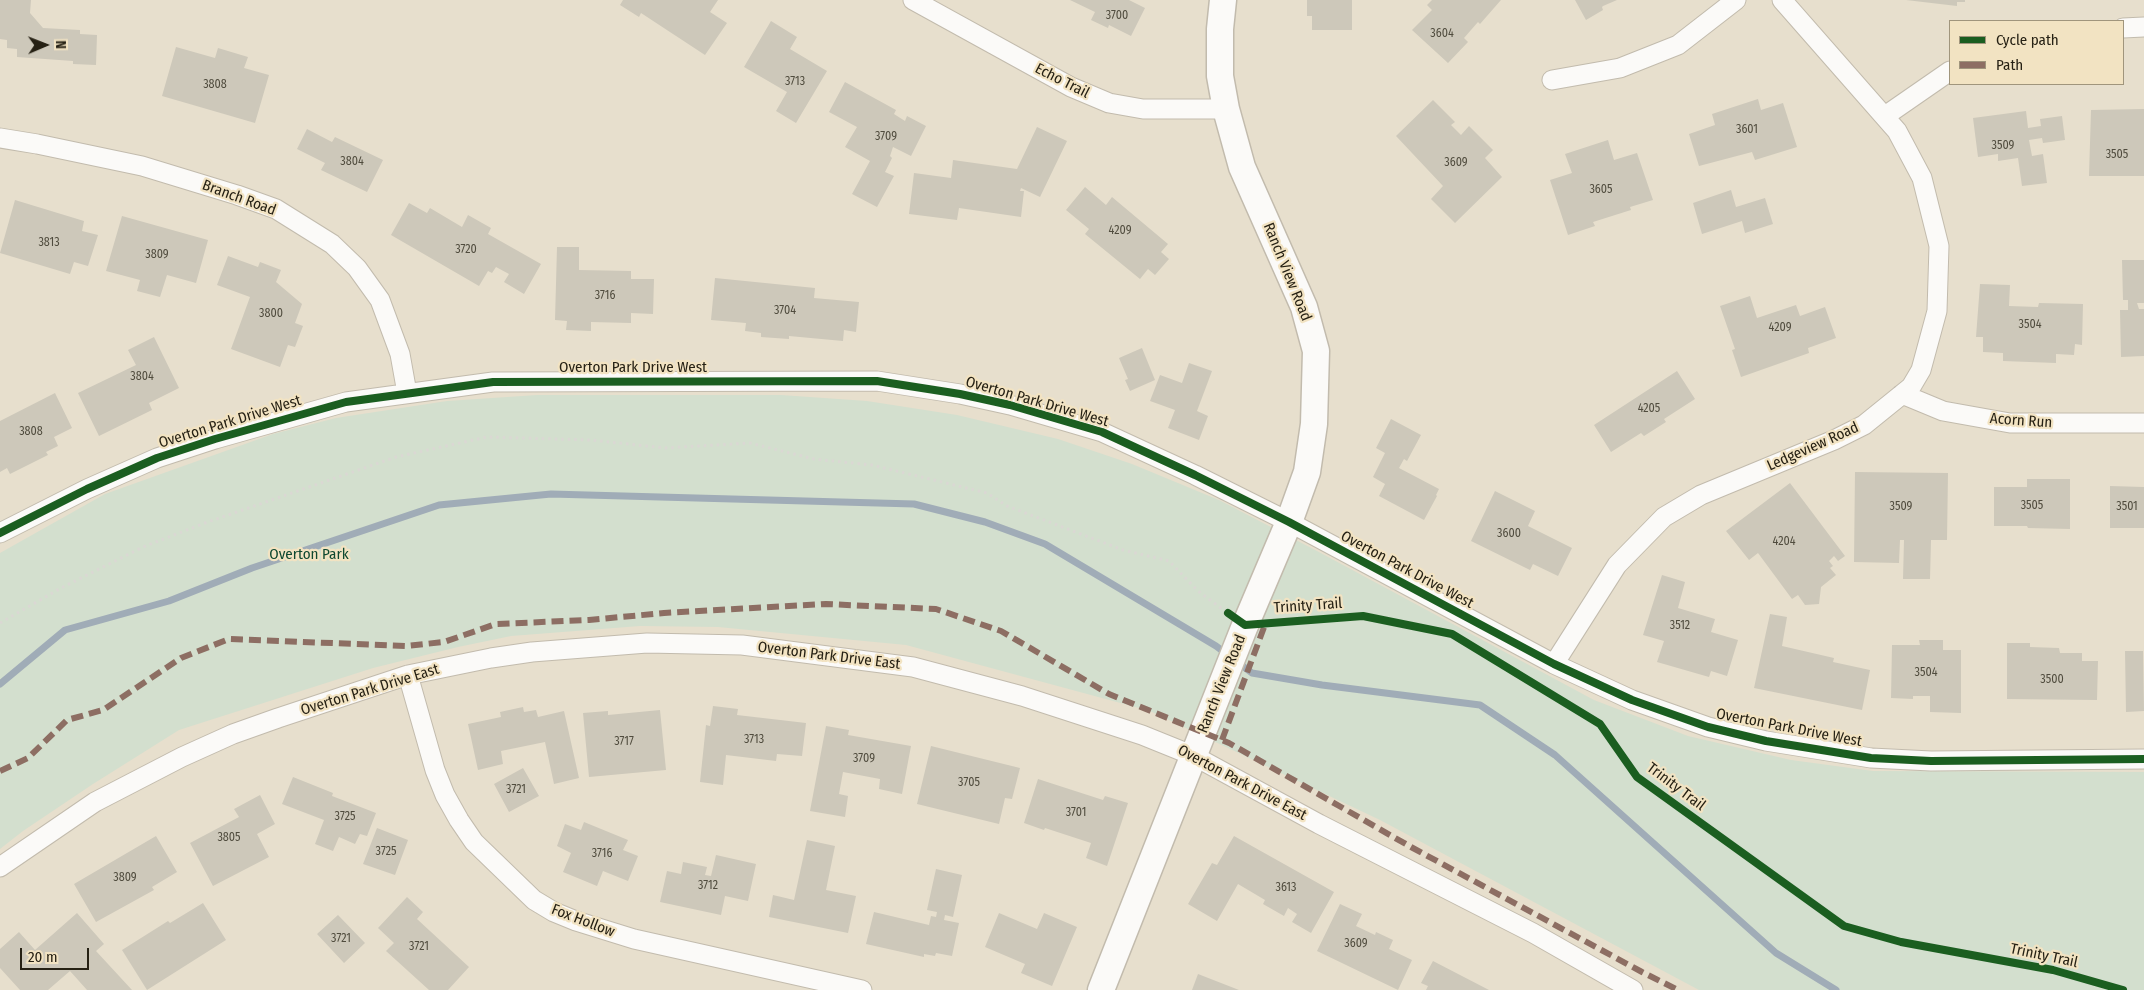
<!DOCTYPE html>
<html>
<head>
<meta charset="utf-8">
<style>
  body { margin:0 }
  #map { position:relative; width:2144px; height:990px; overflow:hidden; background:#e7dfcd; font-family:"Fira Sans Condensed",sans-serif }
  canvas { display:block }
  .legend { position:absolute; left:1949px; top:20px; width:175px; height:65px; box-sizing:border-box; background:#f2e3c2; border:1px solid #a0957c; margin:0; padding:6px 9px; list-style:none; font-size:15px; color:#262114 }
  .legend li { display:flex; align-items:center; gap:10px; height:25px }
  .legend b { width:25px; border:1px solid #a0957c }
  .north { position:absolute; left:20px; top:20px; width:50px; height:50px; -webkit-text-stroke:4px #f2e3c2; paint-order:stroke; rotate:89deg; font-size:14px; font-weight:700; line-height:20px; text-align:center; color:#262114 }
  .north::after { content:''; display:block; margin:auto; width:18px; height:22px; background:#262114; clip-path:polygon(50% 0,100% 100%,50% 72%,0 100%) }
  .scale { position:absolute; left:20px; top:948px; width:69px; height:22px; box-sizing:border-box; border:2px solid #262114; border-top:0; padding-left:6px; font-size:15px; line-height:18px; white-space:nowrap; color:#262114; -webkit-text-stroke:4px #f2e3c2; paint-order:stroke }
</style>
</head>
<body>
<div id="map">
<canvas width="2144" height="990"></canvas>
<ul class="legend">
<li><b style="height:6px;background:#1b5e20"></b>Cycle path</li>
<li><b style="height:6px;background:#8d6e63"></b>Path</li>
</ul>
<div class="north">N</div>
<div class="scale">20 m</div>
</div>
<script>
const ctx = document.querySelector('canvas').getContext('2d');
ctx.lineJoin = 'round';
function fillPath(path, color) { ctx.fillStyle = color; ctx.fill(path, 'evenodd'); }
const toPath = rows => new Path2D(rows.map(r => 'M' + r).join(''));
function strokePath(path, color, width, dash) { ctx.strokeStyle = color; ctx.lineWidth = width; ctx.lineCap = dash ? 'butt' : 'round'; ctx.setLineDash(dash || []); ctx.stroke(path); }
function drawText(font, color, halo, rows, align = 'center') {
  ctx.font = font + ' "Fira Sans Condensed",sans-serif'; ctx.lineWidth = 4.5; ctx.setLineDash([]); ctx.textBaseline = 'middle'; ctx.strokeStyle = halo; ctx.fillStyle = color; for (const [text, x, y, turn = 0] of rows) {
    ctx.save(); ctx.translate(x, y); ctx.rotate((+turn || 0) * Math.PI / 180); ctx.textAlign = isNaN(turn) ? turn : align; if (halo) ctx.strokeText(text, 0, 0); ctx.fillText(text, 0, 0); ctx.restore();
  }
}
const green = toPath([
  [537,395,781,395,867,401,957,415,1058,439,1132,464,1219,500,1317,551,1594,700,1688,736,1791,760,1873,771,2144,772,2144,990,1699,990,1380,820,1150,711,906,645,718,627,640,626,511,636,458,647,373,668,179,730,93,784,23,831,0,849,0,553,105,494,273,434,336,418,447,401]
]);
const stream = toPath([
  [0,684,65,630,169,601,252,568,439,505,551,494,914,504,985,522,1045,544,1216,646,1252,673,1322,685,1480,705,1555,755,1776,953,1836,990]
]);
const building = toPath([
  [0,0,31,0,30,13,43,28,80,30,80,34,97,35,96,65,73,64,73,61,17,57,17,49,7,48,7,40,0,39],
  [623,0,718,0,710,12,727,23,705,55,641,13,639,17,620,5],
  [1070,0,1129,0,1145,8,1131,36,1109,25,1108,28,1091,20,1095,12],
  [1307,0,1352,0,1352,30,1312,30,1312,16,1307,16],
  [1432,0,1501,0,1480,24,1478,22,1464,38,1468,42,1448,63,1412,30,1432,10,1427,5],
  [1575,0,1617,0,1603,6,1602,7,1603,10,1586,20],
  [1906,0,1965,0,1965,2,1957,2,1957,6],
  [771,21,797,37,790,49,827,71,796,123,776,111,787,92,744,67],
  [176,47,215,58,218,48,248,57,244,68,269,75,255,123,162,96],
  [845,82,896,110,894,114,905,121,907,116,926,126,911,156,893,147,890,156,892,158,885,172,894,176,877,207,852,194,870,161,845,147,857,127,829,112],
  [1758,99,1761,110,1783,103,1797,147,1755,160,1752,152,1699,166,1689,134,1715,125,1712,114],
  [1433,100,1455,122,1451,125,1461,135,1469,126,1493,150,1485,158,1502,177,1455,223,1431,199,1443,186,1396,136],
  [2144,109,2144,176,2089,176,2091,110],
  [2026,111,2028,128,2041,126,2040,119,2062,116,2065,140,2043,143,2042,138,2029,140,2032,156,2043,154,2047,183,2022,186,2018,158,1998,161,1998,154,1978,157,1973,118],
  [1037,127,1067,141,1040,197,1021,188,1020,191,1024,191,1021,217,959,208,957,220,909,214,914,173,951,178,953,160,1017,169],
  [307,129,332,142,335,137,383,160,367,192,321,170,325,163,297,149],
  [1608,140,1614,160,1637,153,1653,200,1630,207,1631,210,1593,222,1595,226,1568,235,1550,180,1572,173,1565,154],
  [1085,187,1106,205,1112,197,1168,244,1161,252,1169,259,1155,275,1148,269,1140,279,1085,234,1089,229,1066,210],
  [1731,190,1736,207,1765,198,1773,224,1745,233,1742,221,1702,234,1693,203],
  [15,200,84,221,82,231,98,235,88,266,74,262,70,274,0,253],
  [409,203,427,213,430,208,462,227,468,215,491,228,488,234,541,264,524,294,504,282,509,274,496,267,492,273,488,271,479,286,391,235],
  [122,216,208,240,196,283,167,275,160,297,137,291,140,280,106,271],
  [557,247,579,247,579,270,631,271,631,279,654,279,653,314,631,313,631,323,591,322,591,331,566,330,567,321,555,320],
  [228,256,258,267,260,262,281,270,276,282,302,304,295,323,303,326,295,347,288,345,280,367,231,349,250,297,217,285],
  [2122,260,2144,260,2144,303,2137,303,2139,309,2144,309,2144,356,2121,357,2120,310,2128,310,2128,300,2123,300],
  [715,278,815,288,814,298,859,302,856,332,844,330,843,341,789,336,789,339,761,337,761,333,745,331,746,323,711,320],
  [1980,284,2010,285,2009,306,2038,307,2039,303,2083,304,2082,345,2075,344,2074,355,2056,354,2056,363,2003,361,2003,353,1983,352,1983,337,1976,337],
  [1750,296,1757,318,1796,305,1800,316,1825,307,1836,338,1808,348,1809,353,1741,377,1732,350,1735,349,1720,306],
  [154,337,179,388,149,403,152,410,99,436,78,393,136,365,128,350],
  [1142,348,1155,380,1130,391,1125,380,1128,379,1119,358],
  [1189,363,1212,371,1197,411,1208,416,1199,440,1168,428,1175,410,1150,401,1160,375,1182,383],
  [1677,371,1695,399,1664,419,1666,422,1644,436,1641,433,1611,452,1594,425],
  [55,393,72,428,54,437,58,446,46,452,48,455,10,474,7,468,0,472,0,421],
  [1391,419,1421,435,1407,461,1404,459,1399,468,1439,489,1436,495,1437,496,1424,520,1379,496,1385,484,1373,477,1385,453,1376,448],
  [1855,472,1948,473,1947,540,1931,540,1930,579,1903,579,1904,540,1900,540,1899,563,1854,562],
  [2027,479,2070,479,2070,529,2028,528,2027,526,1994,526,1994,487,2027,487],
  [1790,483,1845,556,1838,561,1834,556,1829,561,1833,566,1830,568,1836,575,1821,587,1819,604,1805,605,1798,595,1792,599,1758,553,1749,560,1726,531],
  [2110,486,2144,487,2144,528,2110,528],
  [1495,491,1535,511,1528,526,1572,548,1558,576,1533,564,1530,570,1471,541],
  [1662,575,1685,582,1678,608,1715,619,1711,632,1738,640,1727,676,1711,671,1709,677,1657,662,1664,641,1643,635],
  [1770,614,1787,617,1782,646,1834,658,1833,662,1870,670,1862,710,1754,688],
  [1919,640,1943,640,1943,650,1961,650,1961,713,1930,712,1930,696,1913,696,1913,699,1891,698,1892,645,1920,645],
  [2007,643,2030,643,2030,647,2059,648,2060,653,2082,653,2082,661,2098,661,2097,700,2007,699],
  [2125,651,2143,651,2144,711,2126,712],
  [713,706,738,709,737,715,806,723,802,756,777,754,776,761,726,755,723,785,700,782,706,725,710,726],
  [523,707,524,712,536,710,538,717,564,711,579,778,554,784,545,742,501,751,503,764,478,770,468,724,501,717,500,712],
  [660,710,666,770,589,777,583,713,608,711,608,715],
  [826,726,849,730,848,735,911,746,902,794,879,789,880,779,843,772,839,794,848,796,845,817,810,811],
  [931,746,1020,768,1012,799,1005,798,999,824,917,804],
  [523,768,539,796,509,812,494,784],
  [293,777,333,793,332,796,376,813,367,836,360,834,355,844,339,837,333,851,315,844,324,820,282,804],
  [1038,779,1103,800,1105,796,1128,803,1107,866,1086,858,1091,843,1045,828,1044,830,1024,823],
  [260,795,275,824,257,834,269,857,213,886,190,843,239,817,234,809],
  [584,822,628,840,623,850,638,856,628,881,603,871,597,886,563,872,571,853,557,846,565,824,581,830],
  [377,828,408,840,395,875,363,864],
  [156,836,177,872,152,887,154,890,96,922,74,884],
  [1234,836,1334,892,1311,933,1292,922,1297,914,1288,908,1284,916,1263,904,1265,900,1238,884,1217,921,1188,904,1212,863,1217,865],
  [807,840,835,846,826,890,856,896,848,933,769,917,773,895,794,900],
  [716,855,756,864,748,901,725,896,721,915,660,902,667,871,681,874,683,862,707,867,705,875,711,876],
  [936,869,962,875,953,917,945,915,944,920,959,923,952,956,936,953,935,956,924,954,924,957,866,944,874,912,929,925,931,916,936,917,937,912,927,910],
  [407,897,423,912,417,919,469,967,448,990,429,990,386,951,394,943,378,928],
  [203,903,226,940,147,990,122,950,168,921,170,923],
  [1340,904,1362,914,1356,926,1375,935,1376,932,1393,940,1389,949,1412,960,1398,990,1317,951],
  [77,913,104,944,96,951,132,990,87,990,70,971,48,990,20,990,0,968,0,949,19,932,35,950],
  [999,913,1037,929,1044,913,1077,927,1052,986,1021,973,1025,964,985,947],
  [338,915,365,943,344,963,317,934],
  [1433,961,1489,990,1426,990,1428,986,1421,983],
  [1198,974,1239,990,1192,990]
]);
const path = toPath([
  [0,623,61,588,143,547,205,523,396,457,487,437,591,440,665,448,750,443,814,459,872,465,987,493,1007,506,1123,550,1169,561,1198,591,1225,611]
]);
const street = toPath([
  [913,0,1071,87,1109,103,1143,109,1226,109],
  [2123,28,2144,27],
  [1552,80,1620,68,1678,45,1736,0],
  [1885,116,1950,71],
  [0,138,37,144,142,166,237,195,276,209,332,244,357,268,380,300,400,354,407,393],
  [1902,394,1943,411,2010,423,2144,423],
  [0,533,87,489,157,458,215,439,346,402,493,382,877,381,960,394,1010,405,1102,432,1195,475,1289,522,1554,664,1632,700,1708,727,1766,741,1871,758,1931,761,2144,759],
  [1554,664,1617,565,1664,517,1701,495,1834,440,1864,425,1911,387,1921,370,1937,311,1939,246,1922,178,1897,131,1782,0],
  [408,675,435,770,445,795,459,820,474,842,534,900,554,912,576,921,634,939,862,990],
  [0,867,95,802,182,757,233,734,278,718,408,675,491,658,532,652,647,643,742,645,913,667,1022,696,1142,735,1194,756,1319,824,1533,933,1633,990]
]);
const secondary = toPath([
  [1101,990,1244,628,1289,522,1307,472,1314,424,1316,351,1304,307,1242,167,1226,109,1220,76,1220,29,1223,0]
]);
const quiet = toPath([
  [1222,740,1266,622],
  [0,771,28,758,67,720,103,710,181,658,229,639,406,646,444,642,496,624,589,620,664,613,826,604,936,609,1001,631,1109,694,1229,743,1411,847,1642,972,1678,990]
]);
const cycleway = toPath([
  [0,533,87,489,157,458,215,439,346,402,493,382,877,381,960,394,1010,405,1102,432,1195,475,1289,522,1554,664,1632,700,1708,727,1766,741,1871,758,1931,761,2144,759],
  [1228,613,1245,625,1363,616,1452,634,1600,724,1637,777,1844,926,1901,942,2053,970,2123,990]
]);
const numberNames = [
  ["3700",1117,16],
  ["3604",1442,34],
  ["3713",795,82],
  ["3808",215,85],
  ["3601",1747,130],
  ["3709",886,137],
  ["3509",2003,146],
  ["3505",2117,155],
  ["3804",352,162],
  ["3609",1456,163],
  ["3605",1601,190],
  ["4209",1120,231],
  ["3813",49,243],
  ["3720",466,250],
  ["3809",157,255],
  ["3716",605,296],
  ["3704",785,311],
  ["3800",271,314],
  ["3504",2030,325],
  ["4209",1780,328],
  ["3804",142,377],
  ["4205",1649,409],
  ["3808",31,432],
  ["3505",2032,506],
  ["3509",1901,507],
  ["3501",2127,507],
  ["3600",1509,534],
  ["4204",1784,542],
  ["3512",1680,626],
  ["3504",1926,673],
  ["3500",2052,680],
  ["3713",754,740],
  ["3717",624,742],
  ["3709",864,759],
  ["3705",969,783],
  ["3721",516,790],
  ["3701",1076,813],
  ["3725",345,817],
  ["3805",229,838],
  ["3725",386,852],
  ["3716",602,854],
  ["3809",125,878],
  ["3712",708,886],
  ["3613",1286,888],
  ["3721",341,939],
  ["3609",1356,944],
  ["3721",419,947]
];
const streetNames = [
  ["Echo Trail",1062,81,27],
  ["Branch Road",239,198,20],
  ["Ranch View Road",1287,272,68],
  ["Overton Park Drive West",633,368],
  ["Overton Park Drive West",1037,402,16],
  ["Acorn Run",2021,421,4],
  ["Overton Park Drive West",230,422,-17],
  ["Ledgeview Road",1813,447,-24],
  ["Overton Park Drive West",1407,570,28],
  ["Trinity Trail",1308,606,-4],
  ["Overton Park Drive East",829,656,7],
  ["Ranch View Road",1222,684,-68],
  ["Overton Park Drive East",370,690,-17],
  ["Overton Park Drive West",1789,728,11],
  ["Overton Park Drive East",1242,783,28],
  ["Trinity Trail",1676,787,37],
  ["Fox Hollow",583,921,21],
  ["Trinity Trail",2044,956,12]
];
const parkNames = [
  ["Overton Park",309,555]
];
fillPath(green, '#d3dfce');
strokePath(stream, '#a0acb7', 7);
fillPath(building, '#cdc8ba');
strokePath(street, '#c2bbad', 21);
strokePath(secondary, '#c2bbad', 29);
strokePath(path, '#dad8d3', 3, [2.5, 4]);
strokePath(street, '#fbfaf8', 19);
strokePath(secondary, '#fbfaf8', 26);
strokePath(quiet, '#8d6e63', 6, [12, 6]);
strokePath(cycleway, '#1b5e20', 8);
drawText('12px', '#504c3e', null, numberNames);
drawText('15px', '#262114', '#f2e3c2', streetNames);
drawText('15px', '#0e4830', '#f2e3c2', parkNames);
</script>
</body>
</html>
